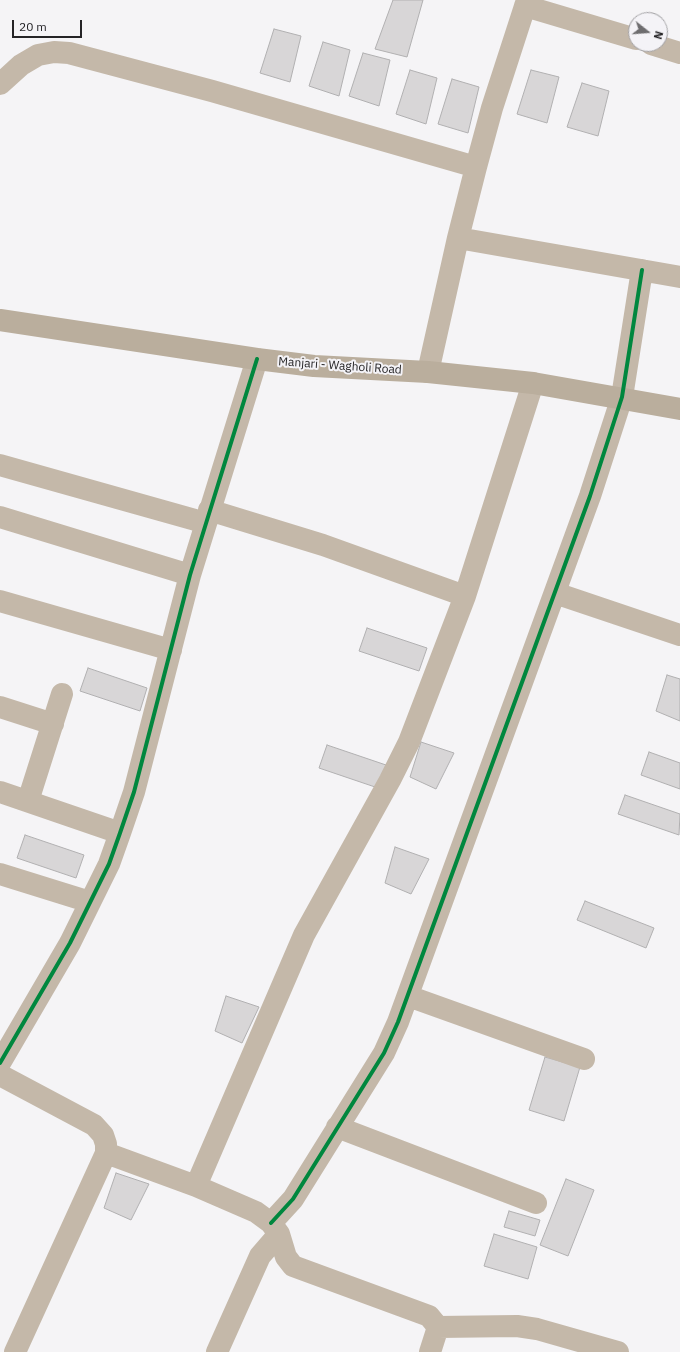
<!DOCTYPE html>
<html>
<head>
<meta charset="utf-8">
<style>
  body { margin:0 }
  #map { position:relative; width:680px; height:1352px; overflow:hidden; background:#f5f4f6; font-family:"IBM Plex Sans",sans-serif }
  canvas { display:block }
  .north { position:absolute; left:628px; top:12px; width:40px; height:40px; box-sizing:border-box; background:#f4f3f7; border:1px solid #a1a0a3; border-radius:50%; rotate:107deg; font-size:11px; font-weight:700; line-height:16px; text-align:center; color:#252426 }
  .north::after { content:''; display:block; margin:auto; width:14px; height:18px; background:#6e6d6f; clip-path:polygon(50% 0,100% 100%,50% 72%,0 100%) }
  .scale { position:absolute; left:12px; top:20px; width:70px; height:18px; box-sizing:border-box; border:2px solid #252426; border-top:0; padding-left:5px; font-size:12px; line-height:14px; white-space:nowrap; color:#252426; -webkit-text-stroke:3px #f4f3f7; paint-order:stroke }
</style>
</head>
<body>
<div id="map">
<canvas width="680" height="1352"></canvas>
<div class="north">N</div>
<div class="scale">20 m</div>
</div>
<script>
const ctx = document.querySelector('canvas').getContext('2d');
ctx.lineJoin = 'round';
function fillPath(path, color) { ctx.fillStyle = color; ctx.fill(path, 'evenodd'); }
const toPath = rows => new Path2D(rows.map(r => 'M' + r).join(''));
function strokePath(path, color, width, dash) { ctx.strokeStyle = color; ctx.lineWidth = width; ctx.lineCap = dash ? 'butt' : 'round'; ctx.setLineDash(dash || []); ctx.stroke(path); }
function drawText(font, color, halo, rows, align = 'center') {
  ctx.font = font + ' "IBM Plex Sans",sans-serif'; ctx.lineWidth = 4; ctx.setLineDash([]); ctx.textBaseline = 'middle'; ctx.strokeStyle = halo; ctx.fillStyle = color; for (const [text, x, y, turn = 0] of rows) {
    ctx.save(); ctx.translate(x, y); ctx.rotate((+turn || 0) * Math.PI / 180); ctx.textAlign = isNaN(turn) ? turn : align; if (halo) ctx.strokeText(text, 0, 0); ctx.fillText(text, 0, 0); ctx.restore();
  }
}
const building = toPath([
  [393,0,423,0,407,57,375,49,393,0],
  [274,29,301,36,290,82,260,73,274,29],
  [323,42,350,50,339,96,309,86,323,42],
  [363,53,390,60,379,106,349,96,363,53],
  [410,70,437,78,426,124,396,114,410,70],
  [531,70,559,77,547,123,517,114,531,70],
  [452,79,479,87,468,133,438,124,452,79],
  [582,83,609,91,598,136,567,127,582,83],
  [367,628,427,648,419,671,359,651,367,628],
  [88,668,147,688,140,711,80,691,88,668],
  [667,675,680,679,680,721,656,711,667,675],
  [421,742,454,753,436,789,410,777,421,742],
  [327,745,386,765,378,788,319,768,327,745],
  [649,752,680,763,680,789,641,775,649,752],
  [625,795,680,814,679,835,618,814,625,795],
  [25,835,84,855,76,878,17,858,25,835],
  [395,847,429,859,411,894,385,883,395,847],
  [585,901,654,928,646,948,577,920,585,901],
  [226,996,259,1007,242,1043,215,1031,226,996],
  [545,1057,580,1067,564,1121,529,1110,545,1057],
  [116,1173,149,1184,131,1220,104,1208,116,1173],
  [566,1179,594,1190,568,1256,540,1245,566,1179],
  [509,1211,540,1220,535,1236,504,1227,509,1211],
  [494,1234,537,1247,528,1279,484,1266,494,1234]
]);
const minor = toPath([
  [525,6,636,39],
  [651,44,680,53],
  [0,84,21,65,38,55,54,52,69,53,212,91,476,167],
  [458,238,680,277],
  [428,372,458,238,476,167,492,108,527,0],
  [0,465,206,523],
  [209,510,323,545,465,596],
  [0,517,190,575],
  [555,593,680,635],
  [0,601,171,650],
  [0,707,53,724],
  [0,792,120,833],
  [28,801,62,694],
  [0,874,90,902],
  [408,996,584,1059],
  [0,1063,70,943,109,864,120,833,134,792,190,575,257,359],
  [0,1075,94,1125,103,1135,106,1144,106,1153,15,1352],
  [337,1127,536,1203],
  [106,1153,196,1186,256,1212,271,1223,279,1234,286,1257,293,1266,429,1316,438,1327,430,1352],
  [196,1186,304,935,390,780,409,742,465,596,533,383],
  [271,1223,293,1199,384,1053,398,1022,590,496,622,397,642,270],
  [438,1327,517,1326,537,1329,618,1352],
  [217,1352,260,1256,279,1234]
]);
const primary = toPath([
  [0,320,257,359,314,366,428,372,533,383,680,409]
]);
const cycleway = toPath([
  [0,1063,70,943,109,864,120,833,134,792,190,575,257,359],
  [271,1223,293,1199,384,1053,398,1022,590,496,622,397,642,270]
]);
const streetNames = [
  ["Manjari - Wagholi Road",340,366,4]
];
fillPath(building, '#d8d6d7');
strokePath(building, '#b1b0b1', 1);
strokePath(minor, '#c4b8a9', 22);
strokePath(primary, '#baae9d', 22);
strokePath(cycleway, '#00873e', 4);
drawText('12px', '#252426', '#f4f3f7', streetNames);
</script>
</body>
</html>
